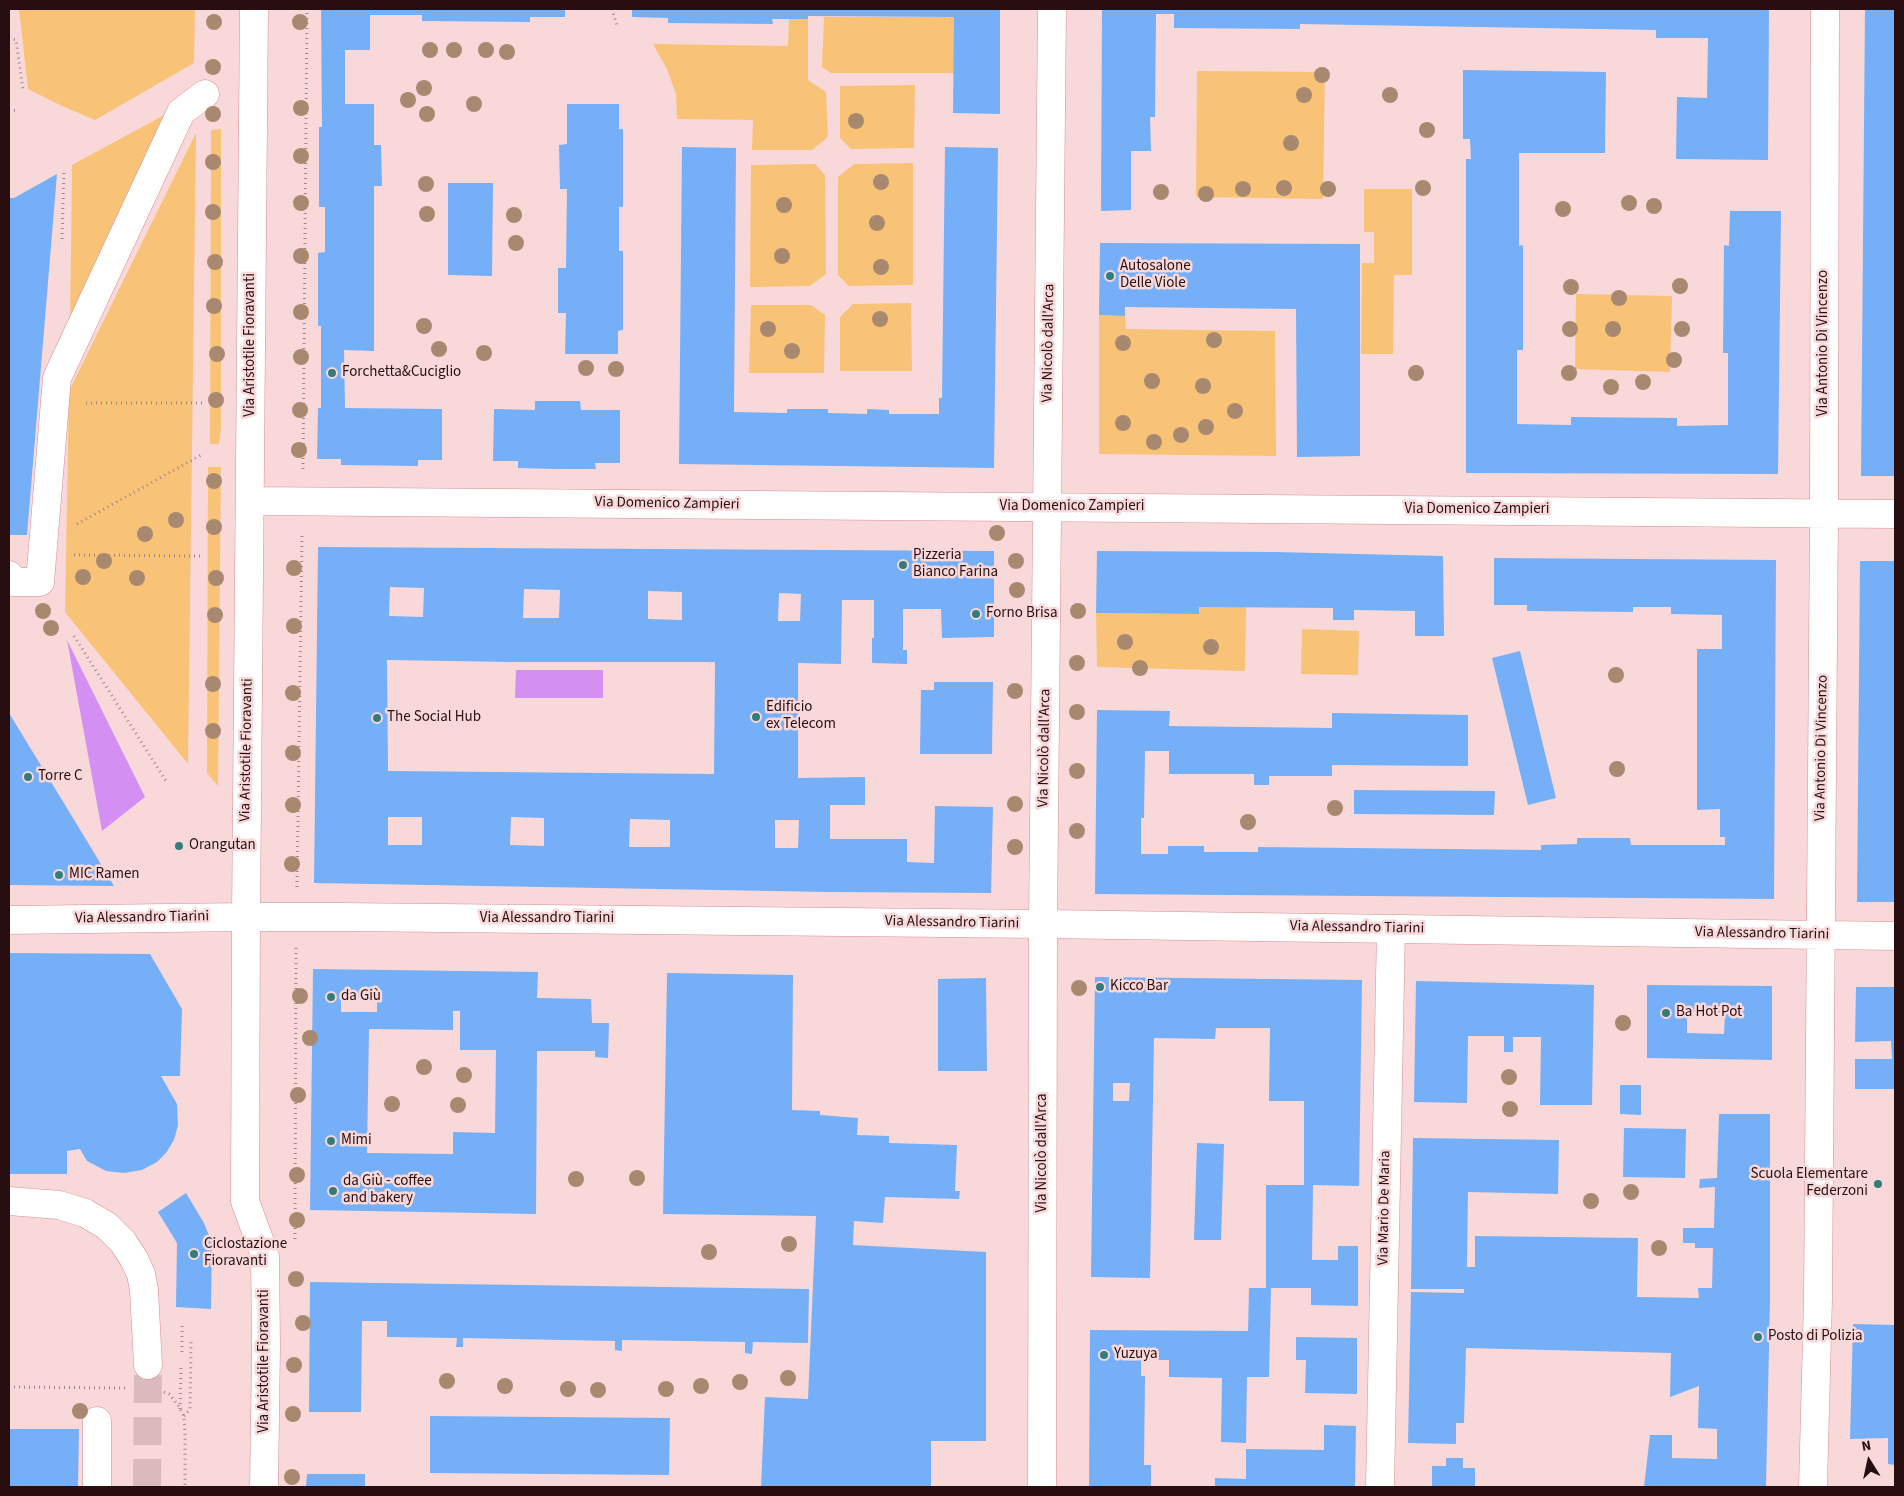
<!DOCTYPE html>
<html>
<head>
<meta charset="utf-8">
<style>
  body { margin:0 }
  #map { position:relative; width:1904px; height:1496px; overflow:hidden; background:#f9d8da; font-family:"Source Sans 3",sans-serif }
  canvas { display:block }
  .frame { position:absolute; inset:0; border:10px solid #290e11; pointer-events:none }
  .north { position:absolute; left:1844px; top:1436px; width:50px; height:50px; -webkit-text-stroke:4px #f9d8da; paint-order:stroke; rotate:350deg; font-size:14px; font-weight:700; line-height:20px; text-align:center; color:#290e11 }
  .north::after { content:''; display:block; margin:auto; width:18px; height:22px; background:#290e11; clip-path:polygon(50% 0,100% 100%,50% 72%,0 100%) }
</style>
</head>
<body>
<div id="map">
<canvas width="1904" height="1496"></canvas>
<div class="frame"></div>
<div class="north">N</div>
</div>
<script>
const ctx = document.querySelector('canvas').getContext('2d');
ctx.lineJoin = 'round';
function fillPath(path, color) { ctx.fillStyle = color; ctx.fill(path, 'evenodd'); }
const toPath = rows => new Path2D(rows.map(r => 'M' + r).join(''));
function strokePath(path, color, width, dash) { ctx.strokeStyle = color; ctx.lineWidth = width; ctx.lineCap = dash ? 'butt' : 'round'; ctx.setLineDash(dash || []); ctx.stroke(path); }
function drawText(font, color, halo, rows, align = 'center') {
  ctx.font = font + ' "Source Sans 3",sans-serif'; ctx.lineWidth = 5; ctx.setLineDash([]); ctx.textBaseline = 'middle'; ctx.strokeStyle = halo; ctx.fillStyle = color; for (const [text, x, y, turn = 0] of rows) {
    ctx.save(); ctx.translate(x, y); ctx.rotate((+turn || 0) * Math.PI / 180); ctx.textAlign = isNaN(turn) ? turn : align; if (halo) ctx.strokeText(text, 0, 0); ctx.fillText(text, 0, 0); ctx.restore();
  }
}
const green = toPath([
  [19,9,195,9,194,63,95,120,60,105,28,89],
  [824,17,954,17,954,73,831,73,822,67],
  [789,19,808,19,808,80,826,92,828,137,812,150,752,150,753,120,677,119,676,94,667,69,653,44,788,46],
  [1197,71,1325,72,1323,199,1196,197],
  [915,85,914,148,851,149,840,138,840,86],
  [166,114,70,334,72,165],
  [221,129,221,428,219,444,210,444,211,130],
  [196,133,188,764,65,612,69,391],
  [913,163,913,285,849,286,838,275,838,177,854,164],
  [815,164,825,175,826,274,810,286,750,287,751,165],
  [1364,189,1412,189,1412,275,1394,275,1393,354,1361,354,1362,263,1374,263,1374,232,1364,232],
  [1576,294,1672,296,1670,372,1575,369],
  [911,303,912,371,840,371,840,317,853,304],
  [751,305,811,305,825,315,824,373,749,373],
  [1099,315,1125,316,1126,329,1275,331,1276,456,1099,454],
  [208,467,221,467,218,786,207,773],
  [1199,607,1246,607,1245,671,1097,667,1096,613,1199,614],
  [1302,629,1359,631,1358,675,1301,674]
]);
const water = toPath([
  [67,640,145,797,102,831],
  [516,670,603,670,603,698,515,698]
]);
const building = toPath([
  [321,9,565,9,565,17,530,17,530,22,422,21,422,15,370,15,370,50,345,50,345,104,374,104,374,145,381,145,382,186,374,186,374,351,344,350,345,408,442,409,442,460,418,460,418,466,341,465,341,459,317,459,318,408,321,408,321,326,318,326,318,253,325,252,325,207,319,207,319,127,322,127],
  [632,9,1000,9,1000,114,953,113,954,17,808,16,808,19,772,19,773,24,668,23,668,18,632,17],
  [1102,9,1769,9,1768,160,1676,159,1677,97,1707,98,1708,38,1656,38,1656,30,1300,24,1300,29,1174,28,1174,14,1156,14,1155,117,1150,117,1151,151,1131,151,1131,210,1101,211],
  [1865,9,1895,9,1895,476,1861,476],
  [1463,70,1606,72,1605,153,1519,153,1519,246,1523,245,1523,350,1517,350,1517,424,1571,425,1571,417,1677,418,1677,426,1728,425,1728,353,1723,353,1724,245,1729,246,1730,211,1781,211,1778,474,1466,473,1466,159,1471,159,1470,139,1463,139],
  [567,104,619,104,619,129,623,129,623,207,619,207,619,251,623,251,623,330,618,331,618,354,565,354,566,313,558,313,558,268,566,268,567,189,560,189,559,145,567,144],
  [682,147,736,148,734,412,787,413,787,409,828,409,828,413,867,414,867,409,889,410,889,414,939,414,939,398,942,398,945,147,998,148,994,468,679,464],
  [57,174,27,535,9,535,9,198,14,198],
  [448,183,493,183,492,276,448,275],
  [1100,243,1360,244,1360,456,1297,457,1296,309,1125,307,1125,316,1099,315],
  [535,401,580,401,581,410,620,410,620,463,595,463,596,469,557,469,518,468,518,461,493,461,494,409,535,410],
  [318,547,994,551,994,637,942,638,941,609,903,609,903,650,907,650,907,664,872,663,872,638,874,638,874,600,842,600,841,664,798,663,798,778,865,777,865,805,830,805,830,839,907,839,907,862,934,863,935,806,993,807,991,893,829,892,314,883],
  [390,587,424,588,423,617,389,616],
  [524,589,560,590,559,618,523,618],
  [648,591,682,592,682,620,648,619],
  [779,593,801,594,800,621,778,621],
  [387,660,510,662,715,662,714,774,388,771],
  [388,817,422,817,422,845,388,845],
  [511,817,544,818,544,846,510,845],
  [630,819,670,820,670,847,629,847],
  [775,820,799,820,798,848,775,848],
  [1097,551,1275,552,1443,556,1444,636,1415,636,1415,611,1354,610,1354,620,1333,620,1333,608,1199,607,1199,614,1096,613],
  [1494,558,1776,560,1774,899,1095,894,1097,710,1170,711,1169,726,1332,728,1332,713,1468,715,1468,766,1332,765,1332,776,1269,776,1269,785,1254,785,1254,774,1169,774,1169,751,1145,751,1144,818,1141,818,1141,854,1168,854,1168,846,1204,846,1204,852,1258,852,1258,847,1541,850,1541,845,1577,844,1577,838,1630,838,1631,845,1725,845,1725,837,1720,837,1720,809,1697,810,1697,649,1722,649,1722,615,1671,614,1671,607,1633,607,1633,612,1527,611,1527,605,1494,605],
  [1860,561,1895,561,1895,902,1857,902],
  [1520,651,1556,798,1528,805,1492,658],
  [934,682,993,682,992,754,920,754,921,690,934,690],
  [9,713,87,841,114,886,9,885],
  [1354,790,1495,791,1494,815,1354,814],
  [9,953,150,954,182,1009,180,1076,161,1076,177,1104,178,1125,174,1140,166,1153,157,1162,142,1170,124,1173,106,1171,87,1161,80,1149,67,1151,67,1174,9,1174],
  [313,969,538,972,537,998,591,999,592,1023,609,1023,608,1058,595,1057,595,1051,537,1051,536,1214,310,1210],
  [341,998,377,998,377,1012,341,1012],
  [453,1011,460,1011,460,1050,496,1050,495,1133,453,1132,453,1154,367,1153,369,1029,453,1030],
  [667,973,793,975,792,1110,820,1111,820,1115,858,1118,857,1135,889,1136,889,1143,957,1145,955,1191,960,1191,959,1199,885,1197,883,1223,854,1221,853,1245,986,1252,986,1441,931,1441,931,1487,761,1487,765,1397,808,1399,816,1216,663,1214],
  [1095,977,1362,980,1359,1186,1313,1185,1312,1260,1338,1260,1338,1246,1358,1246,1358,1306,1311,1305,1311,1288,1271,1288,1269,1377,1247,1377,1246,1443,1221,1442,1222,1378,1169,1377,1169,1360,1141,1360,1141,1376,1145,1376,1144,1465,1151,1465,1151,1487,1089,1487,1090,1330,1248,1331,1249,1288,1266,1288,1266,1185,1304,1185,1304,1101,1269,1101,1270,1028,1216,1028,1215,1039,1154,1038,1150,1278,1091,1277],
  [1113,1083,1130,1083,1129,1101,1113,1101],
  [986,978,987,1071,938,1071,938,979],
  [1416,981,1594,985,1592,1105,1540,1105,1541,1037,1513,1037,1513,1052,1504,1052,1504,1036,1468,1036,1467,1103,1414,1102],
  [1647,985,1772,986,1772,1060,1647,1058],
  [1687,1012,1725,1013,1724,1034,1687,1033],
  [1856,987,1895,987,1895,1089,1855,1089,1855,1059,1892,1059,1891,1041,1855,1042],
  [1620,1085,1641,1085,1641,1115,1620,1114],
  [1719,1114,1770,1114,1770,1299,1766,1487,1644,1487,1650,1435,1672,1435,1672,1458,1717,1459,1717,1429,1698,1428,1699,1386,1670,1397,1671,1353,1466,1348,1464,1423,1456,1423,1456,1444,1408,1443,1411,1292,1464,1293,1464,1289,1411,1289,1413,1138,1559,1140,1558,1194,1468,1192,1467,1267,1475,1267,1475,1236,1638,1238,1637,1297,1699,1298,1698,1288,1712,1288,1713,1248,1695,1248,1695,1243,1683,1243,1683,1228,1714,1228,1715,1187,1699,1188,1700,1179,1717,1178],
  [1624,1128,1686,1129,1685,1178,1623,1177],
  [1197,1143,1224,1144,1221,1240,1194,1240],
  [186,1193,204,1223,212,1243,211,1309,176,1307,177,1243,158,1212],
  [310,1282,809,1289,808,1343,753,1342,752,1354,745,1353,745,1342,622,1340,622,1351,615,1350,615,1341,463,1338,463,1347,456,1347,457,1338,387,1337,387,1321,362,1321,361,1412,309,1412],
  [1853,1324,1895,1325,1895,1465,1888,1464,1888,1438,1850,1439],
  [1296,1337,1357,1338,1357,1394,1305,1393,1306,1360,1296,1360],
  [430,1416,670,1418,669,1475,430,1473],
  [1324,1425,1356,1426,1355,1487,1215,1487,1215,1478,1246,1479,1246,1449,1324,1450],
  [9,1429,79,1429,78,1487,9,1487],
  [1446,1458,1463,1458,1463,1468,1475,1468,1475,1487,1432,1487,1432,1466,1446,1466],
  [307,1474,365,1474,365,1487,306,1487]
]);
const minorTunnel = toPath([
  [147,1487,148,1365]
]);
const path = toPath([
  [612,9,617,26],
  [9,38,16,40,23,90],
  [9,110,19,111],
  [62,239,64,170],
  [86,403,203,403],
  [303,469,307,9],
  [77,524,203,454],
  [74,555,200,556],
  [74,636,166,781],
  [297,887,302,533],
  [295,1239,296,948],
  [182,1352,182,1323],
  [9,1387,126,1388],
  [164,1392,169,1394,178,1405,184,1416,185,1431,185,1487],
  [180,1409,181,1368],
  [184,1416,190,1409,191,1342]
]);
const minor = toPath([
  [254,9,246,917,245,1201,265,1256,266,1347,264,1487],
  [250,501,1895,514],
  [9,575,14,582,40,582,57,378,181,112,205,94],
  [9,920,246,917,340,917,1043,924,1895,936],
  [9,1201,59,1205,85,1213,107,1226,123,1242,134,1259,141,1274,144,1290,148,1365],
  [97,1421,97,1487],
  [1042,1487,1043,924,1052,9],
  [1380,1487,1391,929],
  [1813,1487,1818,1298,1824,513,1825,9]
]);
const trees = [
  [214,22],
  [300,22],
  [430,50],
  [454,50],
  [486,50],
  [507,52],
  [213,67],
  [1322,75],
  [424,88],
  [1304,95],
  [1390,95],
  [408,100],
  [474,104],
  [301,108],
  [213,114],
  [427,114],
  [856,121],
  [1427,130],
  [1291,143],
  [301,156],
  [213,162],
  [881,182],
  [426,184],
  [1284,188],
  [1423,188],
  [1243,189],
  [1328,189],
  [1161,192],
  [1206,194],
  [301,203],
  [1629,203],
  [784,205],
  [1654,206],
  [1563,209],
  [213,212],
  [427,214],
  [514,215],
  [877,223],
  [516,243],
  [301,256],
  [782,256],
  [215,262],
  [881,267],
  [1680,286],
  [1571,287],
  [1619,298],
  [214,306],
  [301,312],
  [880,319],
  [424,326],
  [768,329],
  [1570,329],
  [1613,329],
  [1682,329],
  [1214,340],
  [1123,343],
  [439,349],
  [792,351],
  [484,353],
  [217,354],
  [301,357],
  [1674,360],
  [586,368],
  [616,369],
  [1416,373],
  [1569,373],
  [1152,381],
  [1643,382],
  [1203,386],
  [1611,387],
  [216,400],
  [300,410],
  [1235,411],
  [1123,423],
  [1206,427],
  [1181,435],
  [1154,442],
  [299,450],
  [214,481],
  [176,520],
  [214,527],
  [997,533],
  [145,534],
  [104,561],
  [1016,561],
  [294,568],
  [83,577],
  [137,578],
  [216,578],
  [1017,590],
  [43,611],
  [1078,611],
  [215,615],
  [294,626],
  [51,628],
  [1125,642],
  [1211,647],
  [1077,663],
  [1140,668],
  [1616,675],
  [213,684],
  [1015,691],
  [293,693],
  [1077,712],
  [213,731],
  [293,753],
  [1617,769],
  [1077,771],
  [1015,804],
  [293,805],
  [1335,808],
  [1248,822],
  [1077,831],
  [1015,847],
  [292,864],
  [1079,988],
  [300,996],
  [1623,1023],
  [310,1038],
  [424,1067],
  [464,1075],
  [1509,1077],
  [298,1095],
  [392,1104],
  [458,1105],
  [1510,1109],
  [297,1175],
  [637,1178],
  [576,1179],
  [1631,1192],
  [1591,1201],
  [297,1220],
  [789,1244],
  [1659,1248],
  [709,1252],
  [296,1279],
  [303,1323],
  [294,1365],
  [788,1378],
  [447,1381],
  [740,1382],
  [505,1386],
  [701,1386],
  [568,1389],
  [666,1389],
  [598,1390],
  [80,1411],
  [293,1414],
  [292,1477]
];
const markers = [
  [1110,276,5,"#327c7b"],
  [332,373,5,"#327c7b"],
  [903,565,5,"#327c7b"],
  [976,614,5,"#327c7b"],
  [756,717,5,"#327c7b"],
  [377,718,5,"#327c7b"],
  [28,777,5,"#327c7b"],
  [179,846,5,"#327c7b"],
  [59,875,5,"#327c7b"],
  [1100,987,5,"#327c7b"],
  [331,997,5,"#327c7b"],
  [1666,1013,5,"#327c7b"],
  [331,1141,5,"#327c7b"],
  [1878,1184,5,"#327c7b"],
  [333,1191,5,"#327c7b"],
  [194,1254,5,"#327c7b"],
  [1758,1337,5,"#327c7b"],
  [1104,1355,5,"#327c7b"]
];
const poiNames = [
  ["Autosalone",1120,267],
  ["Delle Viole",1120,284],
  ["Forchetta&Cuciglio",342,373],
  ["Pizzeria",913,556],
  ["Bianco Farina",913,573],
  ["Forno Brisa",986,614],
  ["Edificio",766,708],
  ["ex Telecom",766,725],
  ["The Social Hub",387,718],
  ["Torre C",38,777],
  ["Orangutan",189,846],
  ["MIC Ramen",69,875],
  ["Kicco Bar",1110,987],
  ["da Giù",341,997],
  ["Ba Hot Pot",1676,1013],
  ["Mimi",341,1141],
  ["Scuola Elementare",1868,1175,"right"],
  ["Federzoni",1868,1192,"right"],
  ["da Giù - coffee",343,1182],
  ["and bakery",343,1199],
  ["Ciclostazione",204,1245],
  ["Fioravanti",204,1262],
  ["Posto di Polizia",1768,1337],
  ["Yuzuya",1114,1355]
];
const streetNames = [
  ["Via Nicolò dall'Arca",1049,343,-89],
  ["Via Antonio Di Vincenzo",1824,343,-90],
  ["Via Aristotile Fioravanti",251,345,-90],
  ["Via Domenico Zampieri",667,504,1],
  ["Via Domenico Zampieri",1072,507],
  ["Via Domenico Zampieri",1477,510],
  ["Via Nicolò dall'Arca",1045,748,-89],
  ["Via Antonio Di Vincenzo",1822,748,-89],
  ["Via Aristotile Fioravanti",247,750,-89],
  ["Via Alessandro Tiarini",142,918,-1],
  ["Via Alessandro Tiarini",547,919],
  ["Via Alessandro Tiarini",952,923,1],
  ["Via Alessandro Tiarini",1357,928,1],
  ["Via Alessandro Tiarini",1762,934,1],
  ["Via Nicolò dall'Arca",1043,1153,-90],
  ["Via Mario De Maria",1385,1208,-89],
  ["Via Aristotile Fioravanti",265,1361,-90]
];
fillPath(green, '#f8c377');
fillPath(water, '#d48ff2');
fillPath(building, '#75aff8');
strokePath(minorTunnel, '#dababc', 28, [28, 14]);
strokePath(minor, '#d88e94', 29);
strokePath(path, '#a38587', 3, [1, 4]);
strokePath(minor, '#fff', 28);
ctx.fillStyle = '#a88970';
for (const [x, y] of trees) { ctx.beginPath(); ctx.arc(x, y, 8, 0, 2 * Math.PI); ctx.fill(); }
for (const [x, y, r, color] of markers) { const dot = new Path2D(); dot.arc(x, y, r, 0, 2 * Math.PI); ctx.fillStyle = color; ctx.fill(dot); strokePath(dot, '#f9d8da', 2); }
drawText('15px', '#290e11', '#f9d8da', poiNames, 'left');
drawText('15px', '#290e11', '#f9d8da', streetNames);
</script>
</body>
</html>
